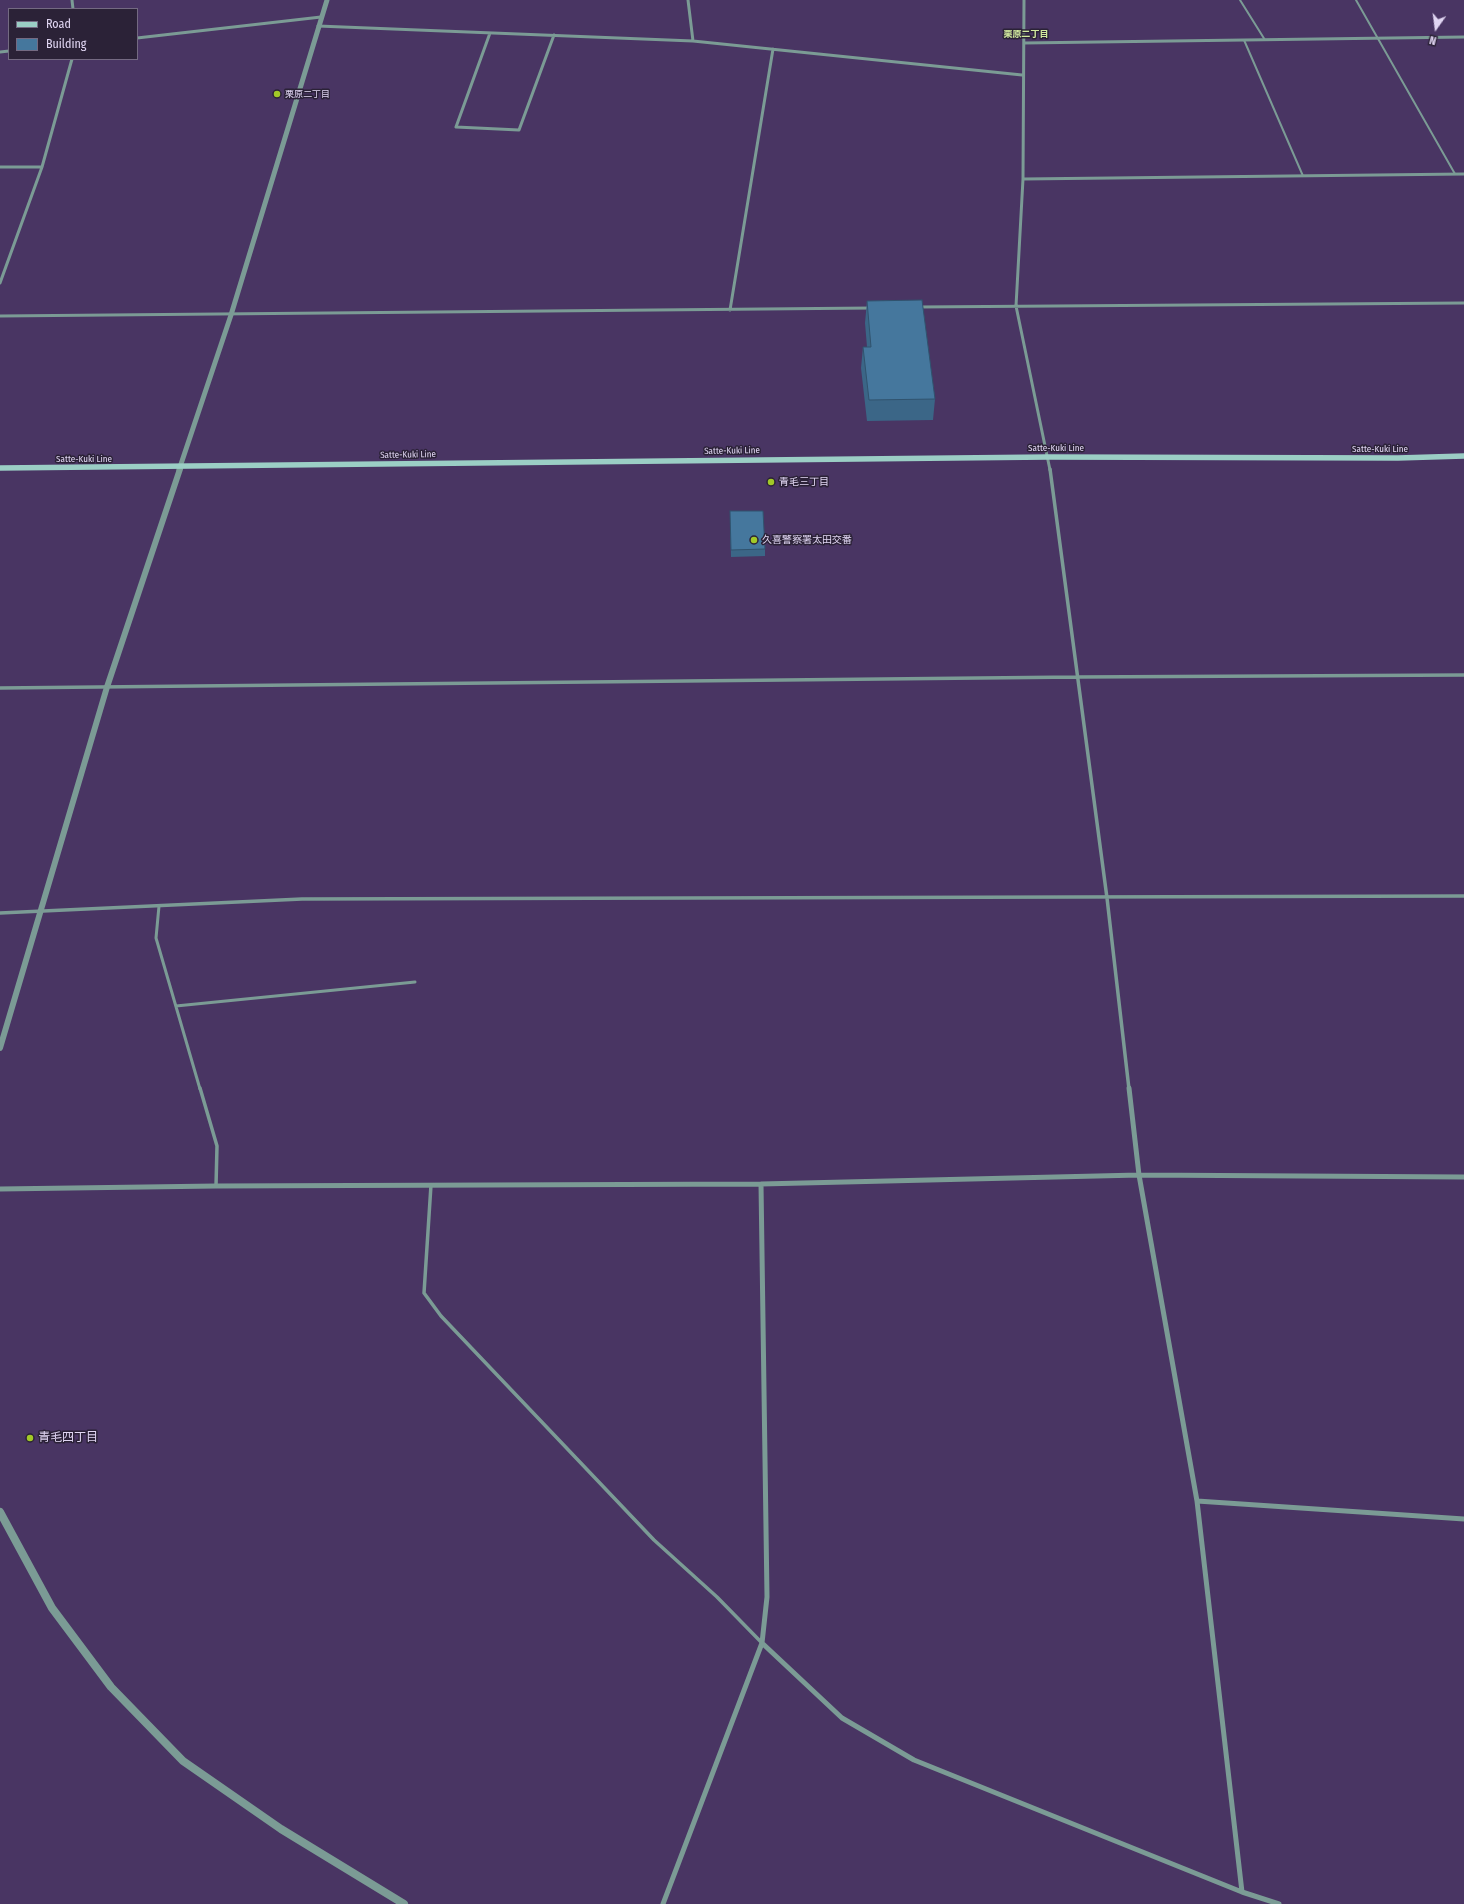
<!DOCTYPE html>
<html>
<head>
<meta charset="utf-8">
<style>
  body { margin:0 }
  #map { position:relative; width:1464px; height:1904px; overflow:hidden; background:#493563; font-family:"Fira Sans Condensed",sans-serif }
  canvas { display:block }
  .legend { position:absolute; left:8px; top:8px; width:130px; height:52px; box-sizing:border-box; background:#2b2237; border:1px solid #746a82; margin:0; padding:5px 7px; list-style:none; font-size:12px; color:#e1d6f3 }
  .legend li { display:flex; align-items:center; gap:8px; height:20px }
  .legend b { width:20px; border:1px solid #746a82 }
  .north { position:absolute; left:1416px; top:8px; width:40px; height:40px; -webkit-text-stroke:3px #2b2237; paint-order:stroke; rotate:194deg; font-size:11px; font-weight:700; line-height:16px; text-align:center; color:#e1d6f3 }
  .north::after { content:''; display:block; margin:auto; width:14px; height:18px; background:#e1d6f3; clip-path:polygon(50% 0,100% 100%,50% 72%,0 100%) }
</style>
</head>
<body>
<div id="map">
<canvas width="1464" height="1904"></canvas>
<ul class="legend">
<li><b style="height:5px;background:#9bcec5"></b>Road</li>
<li><b style="height:11px;background:#45779d"></b>Building</li>
</ul>
<div class="north">N</div>
</div>
<script>
const ctx = document.querySelector('canvas').getContext('2d');
ctx.lineJoin = 'round';
const toPath = rows => new Path2D(rows.map(r => 'M' + r).join(''));
function strokePath(path, color, width, dash) { ctx.strokeStyle = color; ctx.lineWidth = width; ctx.lineCap = dash ? 'butt' : 'round'; ctx.setLineDash(dash || []); ctx.stroke(path); }
function fillPath(path, color) { ctx.fillStyle = color; ctx.fill(path, 'evenodd'); }
function drawText(font, color, halo, rows, align = 'center') {
  ctx.font = font + ' "Fira Sans Condensed","Noto Sans JP",sans-serif'; ctx.lineWidth = 3; ctx.setLineDash([]); ctx.textBaseline = 'middle'; ctx.strokeStyle = halo; ctx.fillStyle = color; for (const [text, x, y, turn = 0] of rows) {
    ctx.save(); ctx.translate(x, y); ctx.rotate((+turn || 0) * Math.PI / 180); ctx.textAlign = isNaN(turn) ? turn : align; if (halo) ctx.strokeText(text, 0, 0); ctx.fillText(text, 0, 0); ctx.restore();
  }
}
const serviceFar2 = toPath([
  [1240,0,1265,40],
  [1356,0,1455,174],
  [1244,40,1303,176]
]);
const serviceFar1 = toPath([
  [159,906,156,938,200,1089],
  [176,1006,415,982]
]);
const service = toPath([
  [200,1088,217,1146,216,1186],
  [431,1185,424,1293,441,1316,654,1540,717,1597,762,1643]
]);
const minorFar2 = toPath([
  [72,0,73,9],
  [688,0,693,41],
  [1024,0,1023,179,1016,306,1050,470],
  [318,26,693,41,1022,75],
  [490,33,456,127,519,130,554,35],
  [137,38,321,17],
  [1024,43,1464,37],
  [0,52,9,51],
  [0,167,42,167],
  [1023,179,1464,174],
  [0,283,42,167,72,59],
  [918,307,1464,303],
  [730,310,773,49],
  [0,316,872,308]
]);
const minorFar1 = toPath([
  [1050,469,1107,898,1129,1089],
  [0,688,1078,677,1464,675],
  [0,913,302,899,1464,896]
]);
const minor = toPath([
  [1129,1088,1139,1175,1197,1501,1242,1892],
  [0,1189,216,1186,761,1184,1139,1175,1464,1177],
  [1197,1501,1464,1519],
  [762,1643,842,1718,914,1760,1242,1892,1279,1904],
  [663,1904,762,1643,767,1597,761,1184]
]);
const tertiaryFar2 = toPath([
  [179,470,231,315,327,0]
]);
const tertiaryFar1 = toPath([
  [0,1048,107,687,180,469]
]);
const tertiary = toPath([
  [0,1512,52,1608,111,1687,183,1761,281,1829,404,1904]
]);
const secondary = toPath([
  [0,468,1048,457,1398,458,1464,456]
]);
const wall = toPath([
  [867,301,935,399,933,420,867,421,861,368,863,347,867,347,865,323],
  [730,511,765,549,765,556,731,557]
]);
const building = toPath([
  [922,300,935,399,869,400,863,347,871,347,867,301,922,300],
  [730,511,763,511,765,549,731,550,730,511]
]);
const markers = [
  [277,94,4,"#a2c928"],
  [771,482,4,"#a2c928"],
  [754,540,4,"#a2c928"],
  [30,1438,4,"#a2c928"]
];
const farNeighbourhoodnames = [
  ["栗原二丁目",1026,34]
];
const farPoinames = [
  ["栗原二丁目",285,94]
];
const farStreetnames = [
  ["Satte-Kuki Line",1056,448],
  ["Satte-Kuki Line",1380,449],
  ["Satte-Kuki Line",732,451,-1],
  ["Satte-Kuki Line",408,455,-1],
  ["Satte-Kuki Line",84,459]
];
const poiNames = [
  ["青毛三丁目",779,482],
  ["久喜警察署太田交番",762,540]
];
const nearPoinames = [
  ["青毛四丁目",38,1438]
];
strokePath(serviceFar2, '#7b9b95', 2);
strokePath(serviceFar1, '#7b9b95', 3);
strokePath(service, '#7b9b95', 3.5);
strokePath(minorFar2, '#7b9b95', 3);
strokePath(minorFar1, '#7b9b95', 3.5);
strokePath(minor, '#7b9b95', 5);
strokePath(tertiaryFar2, '#7b9b95', 5);
strokePath(tertiaryFar1, '#7b9b95', 6);
strokePath(tertiary, '#7b9b95', 8);
strokePath(secondary, '#9bcec5', 5.5);
fillPath(wall, '#3b6687');
fillPath(building, '#45779d');
strokePath(building, '#30536e', 1);
for (const [x, y, r, color] of markers) { const dot = new Path2D(); dot.arc(x, y, r, 0, 2 * Math.PI); ctx.fillStyle = color; ctx.fill(dot); strokePath(dot, '#2b2237', 1.5); }
drawText('bold 9px', '#d2ea9f', '#2b2237', farNeighbourhoodnames);
drawText('9px', '#e1d6f3', '#2b2237', farPoinames, 'left');
drawText('9px', '#e1d6f3', '#2b2237', farStreetnames);
drawText('10px', '#e1d6f3', '#2b2237', poiNames, 'left');
drawText('12px', '#e1d6f3', '#2b2237', nearPoinames, 'left');
</script>
</body>
</html>
